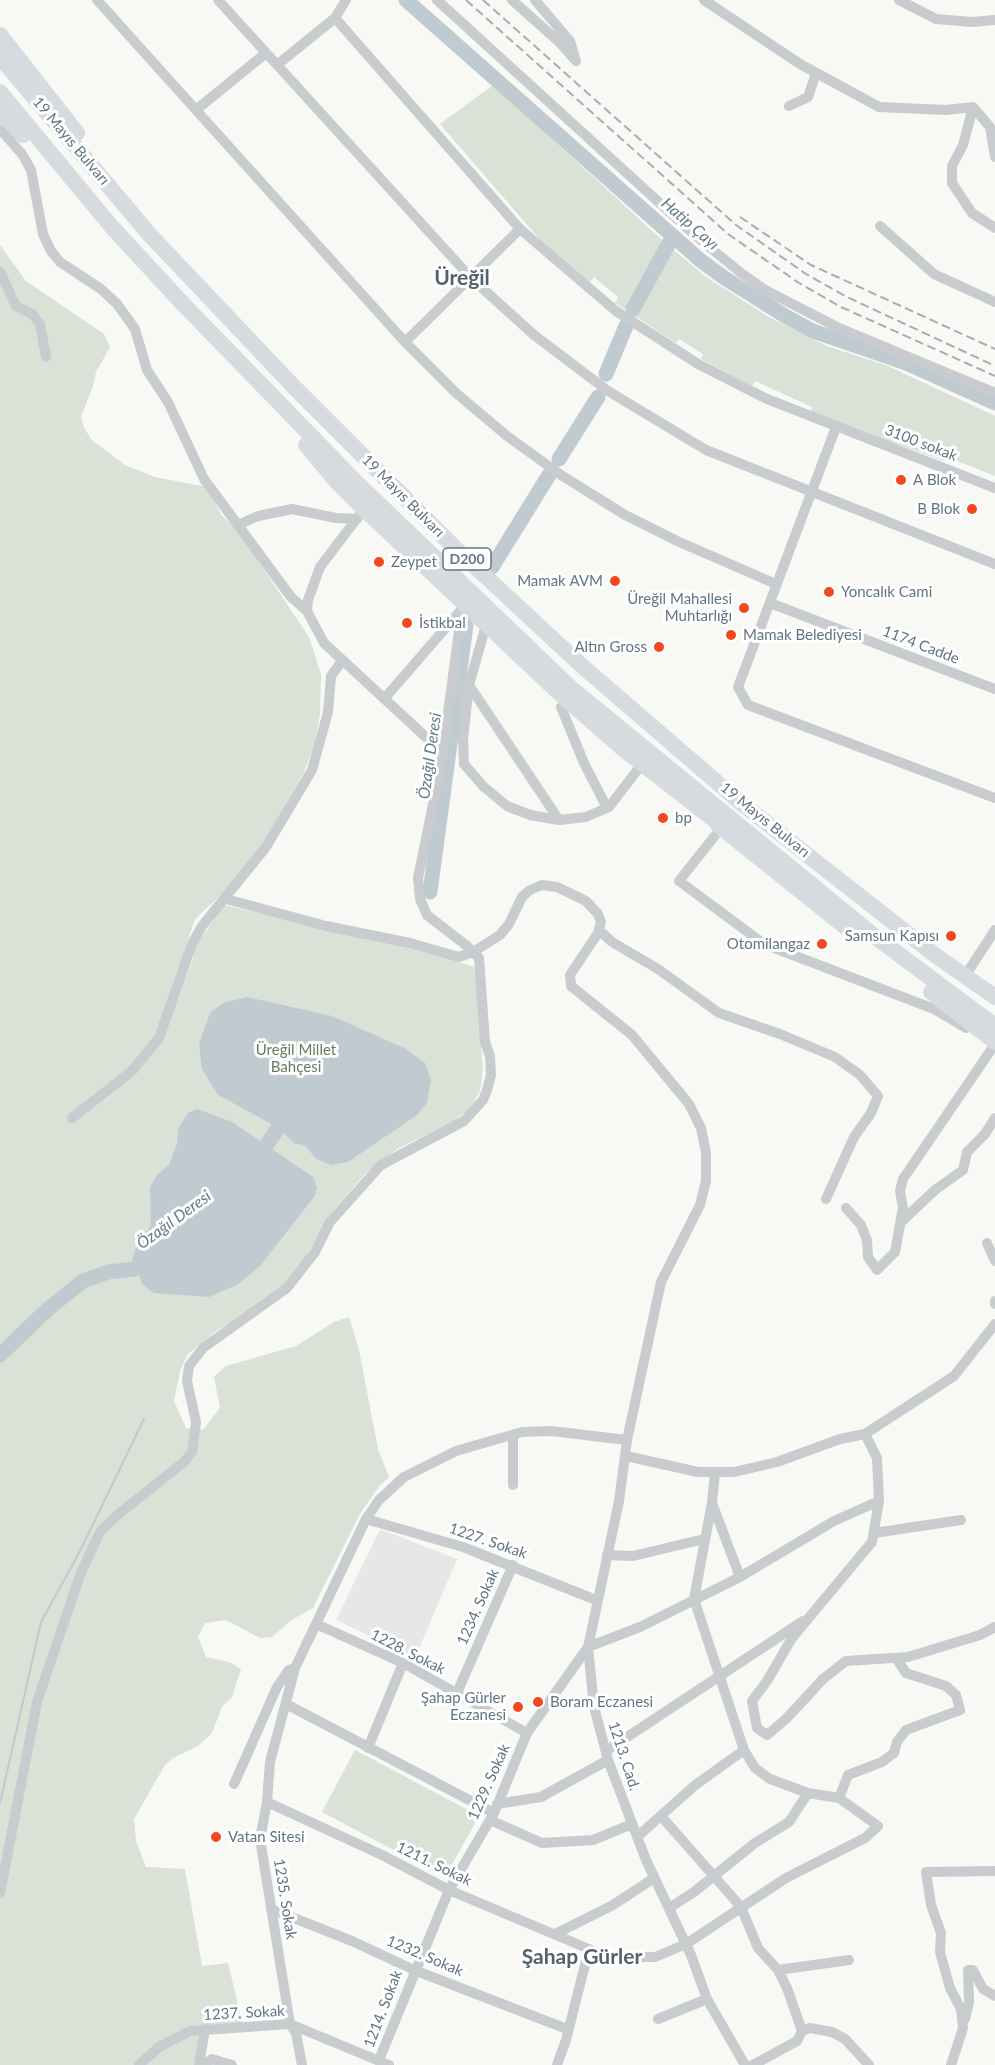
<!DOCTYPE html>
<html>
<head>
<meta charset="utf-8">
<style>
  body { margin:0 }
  canvas { display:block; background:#f8f8f5 }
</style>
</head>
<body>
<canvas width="995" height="2065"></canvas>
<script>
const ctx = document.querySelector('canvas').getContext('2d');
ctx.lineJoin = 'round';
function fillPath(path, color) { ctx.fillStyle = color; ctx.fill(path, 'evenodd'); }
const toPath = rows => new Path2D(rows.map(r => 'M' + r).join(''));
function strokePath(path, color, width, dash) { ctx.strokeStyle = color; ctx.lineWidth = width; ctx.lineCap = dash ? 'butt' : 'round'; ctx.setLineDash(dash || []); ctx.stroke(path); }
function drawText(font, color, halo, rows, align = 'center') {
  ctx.font = font + ' Lato,sans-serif'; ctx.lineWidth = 6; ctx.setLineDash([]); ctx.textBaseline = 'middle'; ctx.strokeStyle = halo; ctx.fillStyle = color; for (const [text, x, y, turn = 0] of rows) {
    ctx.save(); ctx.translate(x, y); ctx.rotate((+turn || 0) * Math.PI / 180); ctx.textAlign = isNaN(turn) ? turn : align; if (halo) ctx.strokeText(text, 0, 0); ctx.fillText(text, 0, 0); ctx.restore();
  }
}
const built = toPath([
  [380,1529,457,1559,415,1658,336,1620]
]);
const green = toPath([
  [493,85,661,239,706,277,769,317,827,346,888,366,995,416,995,476,947,457,944,461,810,413,812,407,755,381,752,386,701,359,703,354,679,339,676,343,615,303,618,297,594,277,589,283,542,242,440,124],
  [0,245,26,281,104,334,110,347,96,372,93,386,81,417,84,428,92,440,125,465,155,477,207,487,222,516,237,529,309,637,321,674,320,713,315,743,304,772,261,850,238,879,195,919,156,1036,143,1064,163,1036,193,959,193,950,224,905,421,950,474,967,478,983,478,1014,483,1068,480,1091,470,1108,453,1122,397,1149,365,1174,332,1212,301,1265,289,1281,265,1301,215,1332,187,1355,180,1371,174,1401,186,1428,203,1430,220,1408,214,1377,226,1366,296,1346,334,1322,349,1317,359,1350,378,1449,389,1477,380,1485,360,1514,313,1608,293,1619,272,1637,260,1638,226,1620,205,1623,198,1637,206,1657,229,1662,241,1669,232,1697,222,1707,212,1733,198,1746,173,1758,165,1765,134,1819,136,1841,146,1867,185,1869,202,1966,228,1963,243,2025,205,2029,200,2065,0,2065],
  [355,1750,479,1816,445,1877,322,1812]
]);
const water = toPath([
  [247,997,332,1016,404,1048,425,1063,431,1080,427,1103,417,1115,348,1162,331,1165,315,1158,306,1146,294,1143,279,1128,218,1095,202,1069,199,1044,210,1013,223,1003],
  [197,1109,232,1122,313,1177,317,1188,314,1197,260,1266,237,1285,209,1297,154,1293,143,1285,132,1260,135,1250,151,1225,150,1187,157,1175,169,1165,177,1144,178,1129,188,1113]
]);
const stream = toPath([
  [0,1803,41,1622,80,1551,144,1419]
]);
const river = toPath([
  [406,0,700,260,723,277,785,316,813,331,906,363,995,403],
  [633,309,673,236],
  [606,374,626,326],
  [559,459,598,397],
  [492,567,549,475],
  [430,892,466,625],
  [255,1162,289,1112],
  [0,1355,48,1309,83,1281,108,1272,135,1269,154,1261]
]);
const minor = toPath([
  [97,0,196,110],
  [218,0,471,278,534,335,608,391,706,450,995,564],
  [437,0,697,237,741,273,767,291,837,327,995,393],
  [512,0,558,41,576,61],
  [535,0,570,41,575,58],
  [704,0,800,64,879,107,946,110,973,107,990,127,995,157],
  [899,0,936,19,972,22,995,20],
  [335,18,520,229],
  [266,53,196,110,405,342,456,393,507,436,561,475,625,515,677,541,776,584],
  [277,65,335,18,346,0],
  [789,106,808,97,816,73],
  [973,107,963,145,952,166,952,183,972,213,995,228],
  [0,129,22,154,31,170,43,234,51,251,60,262,101,289,117,304,135,329,147,370,168,402,204,479,291,597,307,611],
  [880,226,934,274,995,302],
  [0,272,16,306,32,314,40,324,46,357],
  [405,342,520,229,616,311,698,364,767,399,995,488],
  [836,427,738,687,748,705,995,798],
  [364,509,320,567,308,600,307,611,324,643,442,752],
  [238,525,258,516,292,509,336,518,357,519],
  [770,603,995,689],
  [486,625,469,685,463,739,464,764,484,787,507,806,530,815,559,820,586,817,609,807,642,764],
  [469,685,559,820],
  [384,699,462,609],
  [561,707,584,763,607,808],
  [721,828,679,881,764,944,934,1009,966,1028],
  [226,899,326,926,410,943,459,957,473,952,500,935,509,924,522,897,530,890,542,885,557,887,586,901,598,914,601,922,598,933,570,975,571,986,632,1035,689,1104,701,1128,706,1152,706,1181,700,1205,661,1282,627,1440,619,1501,588,1647,594,1707,608,1760,646,1860,691,1955,707,1999,658,2019],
  [599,930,612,942,658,969,719,1013,780,1034,835,1057,860,1075,878,1096,871,1113,854,1137,826,1199],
  [965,976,995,930],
  [72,1118,132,1071,159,1038,192,944,202,926,266,847,312,770,328,712,331,676,342,661],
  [846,1208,861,1225,867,1240,868,1257,877,1270,895,1252,903,1208,900,1191,903,1179,995,1044],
  [901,1222,935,1190,963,1170,967,1152,985,1134,995,1118],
  [987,1243,995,1261],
  [995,1301,995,1304],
  [865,1434,877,1458,879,1501,872,1542,792,1638,767,1681,752,1701,757,1728,767,1735,786,1719,823,1679,846,1661,908,1657,980,1635,995,1627],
  [626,1456,698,1472,734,1472,777,1462,840,1439,865,1434,954,1376,995,1324],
  [513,1485,513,1435],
  [712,1503,740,1577],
  [366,1519,463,1547,596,1600],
  [874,1533,961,1520],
  [607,1555,633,1556,704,1539],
  [316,1624,366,1519,379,1500,404,1477,456,1451,522,1432,551,1431,627,1440],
  [456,1695,513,1565],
  [286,1704,494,1813],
  [368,1748,403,1663],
  [606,1751,803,1621],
  [234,1784,277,1687,289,1670,295,1668],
  [839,1798,848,1775,882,1762,894,1753,897,1742,906,1730,960,1710,956,1695,946,1686,906,1673,896,1658],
  [267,1802,382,1855,449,1890,608,1957,655,1957,686,1944,786,1878,865,1838,878,1826,839,1798,808,1793,770,1779,755,1768,744,1750,694,1599,712,1503,715,1472],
  [497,1804,541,1797,608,1760],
  [661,1816,741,1907,758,1948,778,1970,787,1988,802,2031,797,2041,753,2065],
  [490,1820,542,1843,593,1840,632,1824],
  [637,1837,694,1786,744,1750],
  [0,1893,37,1702,80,1575,100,1532,115,1517,184,1462,192,1452,196,1422,187,1381,189,1366,203,1348,287,1288,315,1252,330,1222,381,1165,464,1121,483,1100,487,1090,491,1075,490,1056,485,1042,479,958,467,946,427,915,420,899,418,878,441,765,462,609],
  [669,1908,694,1892,755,1843,789,1822,808,1793],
  [271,1909,352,1941,414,1970,567,2029],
  [555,1934,613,1905,654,1878],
  [778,1970,849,1960],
  [707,1999,745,2065],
  [965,2019,969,2002,968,1970,973,1970,983,1989,995,1996],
  [802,2031,810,2028,832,2032,845,2039,869,2065],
  [379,2060,449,1890,494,1813,527,1733,588,1647,640,1627,740,1577,834,1521,879,1501],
  [139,2065,159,2047,190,2031,290,2024,389,2065],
  [199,2065,205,2029],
  [204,2065,212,2059,232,2065],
  [302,2065,296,2033,290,2024,260,1839,267,1802,270,1762,295,1668,316,1624,403,1663,527,1733],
  [557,2065,566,2040,589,1949],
  [951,2065,963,2028,961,2009,950,1988,940,1952,941,1933,931,1905,926,1872,995,1871]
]);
const highway = toPath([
  [0,35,77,133],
  [0,57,149,234,294,387,454,547,582,666,741,803,935,955,995,997],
  [0,92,111,226,184,305,358,484,572,689,873,935,995,1026],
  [0,112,23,135],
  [306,445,336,481,364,509,557,691,622,748,727,830],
  [718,825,848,929],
  [931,992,995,1042]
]);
const rail = toPath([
  [466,0,728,234,799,283,841,307,995,376],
  [483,0,736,225,806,274,847,297,995,366],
  [740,217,811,265,995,349]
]);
const markers = [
  [901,480,6,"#f2481b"],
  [972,509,6,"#f2481b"],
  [379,562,6,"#f2481b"],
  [615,581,6,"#f2481b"],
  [829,592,6,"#f2481b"],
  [744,608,6,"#f2481b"],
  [407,623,6,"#f2481b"],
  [731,635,6,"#f2481b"],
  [659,647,6,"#f2481b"],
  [663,818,6,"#f2481b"],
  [951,936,6,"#f2481b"],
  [822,944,6,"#f2481b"],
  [538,1702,6,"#f2481b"],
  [518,1707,6,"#f2481b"],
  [216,1837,6,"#f2481b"]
];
const shields = [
  [467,559,48]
];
const shieldNames = [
  ["D200",467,559]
];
const streetNames = [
  ["19 Mayıs Bulvarı",71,141,50],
  ["3100 sokak",921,443,21],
  ["19 Mayıs Bulvarı",403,496,45],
  ["1174 Cadde",921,645,21],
  ["19 Mayıs Bulvarı",765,820,39],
  ["1227. Sokak",488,1541,19],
  ["1234. Sokak",478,1607,-66],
  ["1228. Sokak",408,1652,27],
  ["1213. Cad.",624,1756,72],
  ["1229. Sokak",489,1782,-66],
  ["1211. Sokak",434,1864,26],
  ["1235. Sokak",285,1899,81],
  ["1232. Sokak",425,1956,23],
  ["1214. Sokak",383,2009,-69],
  ["1237. Sokak",244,2013,-3]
];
const poiNames = [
  ["A Blok",913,480],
  ["B Blok",960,509,"right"],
  ["Zeypet",391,562],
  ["Mamak AVM",603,581,"right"],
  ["Yoncalık Cami",841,592],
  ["Üreğil Mahallesi",732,599,"right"],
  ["Muhtarlığı",732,616,"right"],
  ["İstikbal",419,623],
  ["Mamak Belediyesi",743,635],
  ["Altın Gross",647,647,"right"],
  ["bp",675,818],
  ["Samsun Kapısı",939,936,"right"],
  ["Otomilangaz",810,944,"right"],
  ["Şahap Gürler",506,1698,"right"],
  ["Eczanesi",506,1715,"right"],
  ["Boram Eczanesi",550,1702],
  ["Vatan Sitesi",228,1837]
];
const parkNames = [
  ["Üreğil Millet",296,1050],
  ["Bahçesi",296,1067]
];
const waterNames = [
  ["Hatip Çayı",690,224,41],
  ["Özağıl Deresi",430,756,-82],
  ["Özağıl Deresi",174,1220,-36]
];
const districtNames = [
  ["Üreğil",462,278],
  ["Şahap Gürler",582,1957]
];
fillPath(built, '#e6e7e6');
fillPath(green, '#dae1d6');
fillPath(water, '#bfcbd0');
strokePath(stream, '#bfcbd0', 2);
strokePath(river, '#bfcbd0', 15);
strokePath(minor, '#c8cccf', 10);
strokePath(highway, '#d6dbdf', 16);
strokePath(rail, '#a6adb3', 2, [9, 4.5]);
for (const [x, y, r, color] of markers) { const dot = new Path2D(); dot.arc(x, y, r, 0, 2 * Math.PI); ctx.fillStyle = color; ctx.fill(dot); strokePath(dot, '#fff', 2); }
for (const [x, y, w] of shields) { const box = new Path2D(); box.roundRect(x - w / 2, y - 11, w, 22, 4.5); ctx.fillStyle = '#fff'; ctx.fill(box); strokePath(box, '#617583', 1.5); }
drawText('bold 14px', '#617583', null, shieldNames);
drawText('15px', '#617583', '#fff', streetNames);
drawText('15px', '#617583', '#fff', poiNames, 'left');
drawText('15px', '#667a60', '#fff', parkNames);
drawText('italic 16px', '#607b84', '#fff', waterNames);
drawText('bold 21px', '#53626d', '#fff', districtNames);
</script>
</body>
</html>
